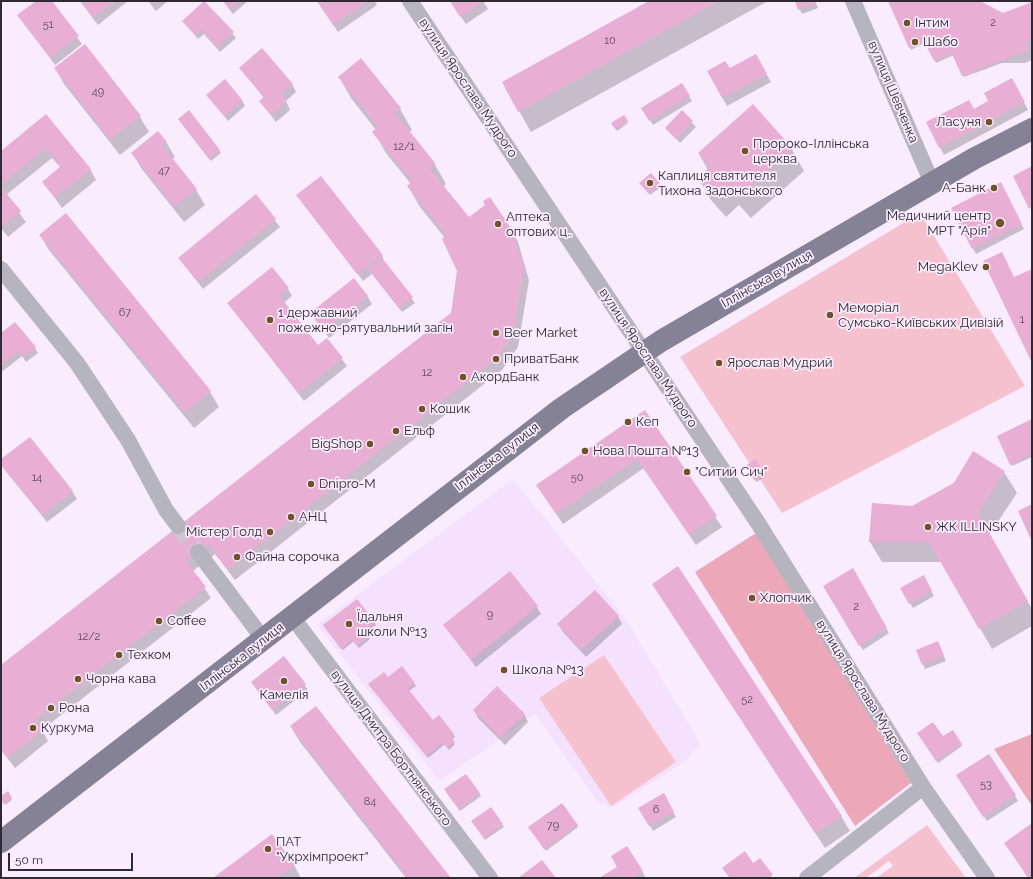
<!DOCTYPE html>
<html>
<head>
<meta charset="utf-8">
<style>
  body { margin:0 }
  #map { position:relative; width:1033px; height:879px; overflow:hidden; background:#f8ecfe; font-family:Raleway,sans-serif }
  canvas { display:block }
  .frame { position:absolute; inset:0; border:2px solid #2f2932; pointer-events:none }
  .scale { position:absolute; left:8px; top:853px; width:125px; height:18px; box-sizing:border-box; border:2px solid #2f2932; border-top:0; padding-left:5px; font-size:12px; line-height:14px; white-space:nowrap; color:#2f2932; -webkit-text-stroke:3px #f8ecfe; paint-order:stroke }
</style>
</head>
<body>
<div id="map">
<canvas width="1033" height="879"></canvas>
<div class="frame"></div>
<div class="scale">50 m</div>
</div>
<script>
const ctx = document.querySelector('canvas').getContext('2d');
ctx.lineJoin = 'round';
function fillPath(path, color) { ctx.fillStyle = color; ctx.fill(path, 'evenodd'); }
const toPath = rows => new Path2D(rows.map(r => 'M' + r).join(''));
function strokePath(path, color, width, dash) { ctx.strokeStyle = color; ctx.lineWidth = width; ctx.lineCap = dash ? 'butt' : 'round'; ctx.setLineDash(dash || []); ctx.stroke(path); }
function drawText(font, color, halo, rows, align = 'center') {
  ctx.font = font + ' Raleway,sans-serif'; ctx.lineWidth = 3.5; ctx.setLineDash([]); ctx.textBaseline = 'middle'; ctx.strokeStyle = halo; ctx.fillStyle = color; for (const [text, x, y, turn = 0] of rows) {
    ctx.save(); ctx.translate(x, y); ctx.rotate((+turn || 0) * Math.PI / 180); ctx.textAlign = isNaN(turn) ? turn : align; if (halo) ctx.strokeText(text, 0, 0); ctx.fillText(text, 0, 0); ctx.restore();
  }
}
const built = toPath([
  [513,479,625,618,701,744,686,761,612,808,598,802,535,714,440,781,317,625]
]);
const green = toPath([
  [920,213,1025,386,782,513,680,357],
  [604,655,676,762,611,806,539,698],
  [927,825,966,878,876,878,893,866,889,861,866,878,854,878]
]);
const forest = toPath([
  [756,533,911,783,855,826,695,572],
  [1032,734,1032,806,994,749]
]);
const shadow = toPath([
  [37,1,51,1,82,44,55,65,19,15],
  [80,1,128,1,98,25],
  [148,1,168,1,156,11],
  [223,1,248,1,233,14],
  [317,1,375,1,377,5,338,32],
  [450,1,483,1,488,9,466,24],
  [651,1,768,1,531,132,519,111],
  [796,1,815,1,818,8,802,14],
  [889,1,978,1,1003,14,1032,3,1032,60,1025,63,1002,63,964,77,954,55,936,63,926,42,911,50],
  [205,2,236,38,220,52,204,34,198,39,183,21],
  [85,45,140,117,149,132,120,155,64,84,55,68],
  [361,60,400,109,412,130,409,132,434,163,446,184,443,187,468,217,512,231,518,242,529,280,518,347,502,370,235,580,215,554,193,571,211,598,42,730,48,741,15,768,1,750,1,666,452,314,458,271,445,238,420,207,408,186,411,184,386,153,374,132,376,130,351,98,339,77],
  [760,63,771,82,727,106,708,71,729,69],
  [240,68,292,84,296,92,286,101,290,110,276,122,260,101,264,98],
  [681,84,692,101,653,125,643,108],
  [1016,87,1028,110,944,155,927,123,974,110],
  [207,95,242,101,245,106,228,121],
  [753,106,792,150,804,171,751,218,739,205,726,217,711,200,699,179,708,170,699,154],
  [189,111,221,153,211,161,180,121],
  [682,111,696,127,680,143,666,128],
  [46,116,90,169,96,180,62,208,43,182,61,168,52,158,6,195,26,222,8,237,1,228,1,152],
  [624,116,628,123,617,131,612,123],
  [166,142,175,157,172,159,196,190,205,205,184,222,141,168,133,153],
  [651,174,661,187,650,195,642,185],
  [1003,189,1024,229,976,254,953,208],
  [297,195,382,255,385,264,415,303,402,312,372,274,363,281],
  [256,196,280,227,203,289,179,258],
  [65,214,210,392,219,407,194,428,49,250,40,235],
  [288,289,292,296,284,303,318,346,327,339,347,366,304,401,229,304],
  [367,296,372,304,329,338,311,313],
  [1,334,35,348,38,353,26,362,22,356,3,371,1,369],
  [645,412,722,527,696,545,644,468,563,524,537,485],
  [1032,421,1032,457,1012,466,998,437],
  [974,452,1004,472,1017,493,989,535,1032,609,1032,626,992,649,942,562,882,562,870,542,912,507,954,483],
  [1,460,72,491,77,499,47,522,4,469],
  [756,460,765,476,757,482,747,466],
  [853,570,889,633,863,650,824,587],
  [923,576,934,596,913,608,902,588],
  [653,584,841,816,850,831,825,848],
  [357,600,376,625,366,632,370,639,359,648,354,641,343,650,325,628],
  [537,607,541,614,476,667,444,625],
  [618,616,622,624,586,657,563,632,559,625],
  [938,642,946,661,925,669,923,664],
  [284,657,308,690,276,715,252,682],
  [402,667,416,686,409,691,433,722,439,716,455,737,451,739,455,744,449,750,445,744,428,758,371,686,388,678],
  [474,710,524,714,528,722,505,745,478,718],
  [291,727,450,878,406,878,300,742],
  [953,731,962,746,938,763,918,733,943,738],
  [989,755,1018,801,987,821,961,781],
  [465,775,481,796,460,811,446,792],
  [7,793,12,800,5,805,1,797],
  [664,795,676,817,653,831,640,808],
  [491,808,504,827,485,840,474,824],
  [577,825,578,827,546,851,531,830],
  [1032,826,1032,878,1028,878,1005,843],
  [627,848,645,876,642,878,601,878,618,867],
  [294,865,301,878,215,878]
]);
const building = toPath([
  [36,1,52,1,79,36,50,58,17,15],
  [80,1,114,1,93,17],
  [204,1,234,32,217,47,201,29,195,35,182,21],
  [223,1,240,1,230,9],
  [317,1,368,1,333,25],
  [450,1,484,1,460,17],
  [649,1,719,1,518,112,502,82],
  [795,1,815,1,816,3,798,10],
  [888,1,980,1,1003,13,1032,2,1032,40,1027,42,1029,50,962,76,952,54,934,61,924,41,909,48],
  [85,44,141,116,110,140,54,68],
  [262,48,293,84,281,94,287,101,271,115,259,101,264,97,239,68],
  [756,54,767,74,722,98,707,71,725,61,730,68],
  [361,58,401,108,395,113,435,163,429,168,469,217,485,205,483,201,490,197,512,230,524,268,513,336,496,359,228,570,208,544,186,561,206,587,35,720,43,730,8,758,1,749,1,665,451,313,457,271,442,239,446,235,407,186,412,181,372,132,378,127,338,77],
  [1012,78,1025,102,939,148,926,122,969,100,974,109,988,101,984,93],
  [225,79,243,101,224,116,206,95],
  [682,83,690,96,649,121,641,108],
  [753,104,793,149,738,198,727,185,714,197,697,179,710,167,698,153],
  [189,110,220,150,209,159,178,119],
  [682,110,693,121,676,139,665,128],
  [46,114,91,169,55,198,42,182,61,166,46,148,1,185,1,151],
  [624,115,628,121,615,129,611,123],
  [158,131,167,142,162,145,197,189,174,207,131,153],
  [1032,166,1032,207,1029,209,1013,176],
  [651,173,660,184,649,194,639,183],
  [321,176,383,255,357,274,296,195],
  [1001,182,1022,224,972,249,951,208],
  [1,187,21,211,2,227,1,226],
  [256,194,276,219,198,282,178,258],
  [66,213,211,391,185,413,39,235],
  [1002,252,1014,277,1032,269,1032,363,983,261],
  [382,258,413,297,399,308,368,269],
  [272,267,289,288,279,295,318,345,327,338,343,358,299,393,227,303],
  [354,278,368,296,324,331,310,313],
  [15,322,36,347,23,357,18,352,1,366,1,333],
  [645,410,717,516,689,535,637,459,556,514,536,485],
  [1032,419,1032,454,1010,465,997,436],
  [30,437,73,491,42,515,1,465,1,459],
  [973,451,1005,471,978,513,1028,601,979,629,929,542,869,542,872,503,912,506,954,483],
  [756,459,765,474,755,481,745,466],
  [1032,504,1032,542,1018,511],
  [678,566,842,816,815,833,652,584],
  [853,568,887,628,859,646,823,586],
  [510,571,538,606,471,660,443,625],
  [924,575,932,591,909,604,900,588],
  [595,590,619,616,581,650,557,624],
  [357,599,375,622,365,630,370,636,357,646,352,640,341,649,323,625],
  [938,641,944,656,922,665,916,650],
  [284,656,306,684,272,710,251,682],
  [402,666,415,683,408,689,433,720,439,715,454,734,451,736,455,742,447,748,443,743,426,756,368,684,384,672,388,677],
  [497,686,525,714,500,738,473,710],
  [316,706,451,878,408,878,290,726],
  [933,722,943,736,953,730,962,744,936,761,917,733],
  [989,754,1016,795,983,817,956,775],
  [466,774,480,793,459,809,444,789],
  [8,791,12,798,3,804,1,796],
  [664,793,674,812,649,826,638,808],
  [562,803,578,825,544,849,528,827],
  [491,807,503,824,484,838,471,821],
  [1032,823,1032,878,1029,878,1004,843],
  [272,834,295,865,276,878,213,878],
  [627,846,643,871,631,878,599,878,617,867,611,856],
  [745,851,753,863,760,858,773,875,769,878,730,878,722,868],
  [542,860,556,878,518,878]
]);
const streetTunnel = toPath([
  [178,526,198,552]
]);
const street = toPath([
  [410,1,758,523,923,787,987,878],
  [853,1,932,183],
  [1,269,77,363,128,440,166,510,178,526],
  [198,552,264,640],
  [293,618,490,878],
  [807,878,923,787]
]);
const primary = toPath([
  [1,842,562,408,661,341,975,158,1032,129]
]);
const markers = [
  [907,23,4,"#715127"],
  [915,42,4,"#715127"],
  [989,122,4,"#715127"],
  [745,151,4,"#715127"],
  [650,183,4,"#715127"],
  [994,188,4,"#715127"],
  [1000,223,5,"#715127"],
  [498,224,4,"#715127"],
  [986,267,4,"#715127"],
  [830,315,4,"#715127"],
  [270,320,4,"#715127"],
  [496,333,4,"#715127"],
  [496,359,4,"#715127"],
  [719,363,4,"#715127"],
  [463,377,4,"#715127"],
  [422,409,4,"#715127"],
  [628,422,4,"#715127"],
  [396,431,4,"#715127"],
  [370,444,4,"#715127"],
  [585,451,4,"#715127"],
  [687,472,4,"#715127"],
  [311,484,4,"#715127"],
  [291,517,4,"#715127"],
  [928,527,4,"#715127"],
  [270,532,4,"#715127"],
  [237,557,4,"#715127"],
  [752,598,4,"#715127"],
  [159,621,4,"#715127"],
  [349,624,4,"#715127"],
  [119,655,4,"#715127"],
  [504,670,4,"#715127"],
  [78,679,4,"#715127"],
  [284,681,4,"#715127"],
  [51,708,4,"#715127"],
  [33,728,4,"#715127"],
  [268,849,4,"#715127"]
];
const numberNames = [
  ["2",993,23],
  ["51",48,25],
  ["10",610,41],
  ["49",98,92],
  ["12/1",404,147],
  ["47",164,171],
  ["67",125,313],
  ["1",1022,320],
  ["12",427,373],
  ["14",37,478],
  ["50",577,478],
  ["2",856,607],
  ["9",490,615],
  ["12/2",89,637],
  ["52",747,700],
  ["53",986,785],
  ["84",370,802],
  ["6",656,810],
  ["79",553,826]
];
const poiNames = [
  ["Інтим",915,23],
  ["Шабо",923,42],
  ["Ласуня",981,122,"right"],
  ["Пророко-Іллінська",753,144],
  ["церква",753,159],
  ["Каплиця святителя",658,176],
  ["Тихона Задонського",658,191],
  ["А-Банк",986,188,"right"],
  ["Медичний центр",991,216,"right"],
  ["МРТ \"Арія\"",991,231,"right"],
  ["Аптека",506,217],
  ["оптових ц..",506,232],
  ["MegaKlev",978,267,"right"],
  ["Меморіал",838,308],
  ["Сумсько-Київських Дивізій",838,323],
  ["1 державний",278,313],
  ["пожежно-рятувальний загін",278,328],
  ["Beer Market",504,333],
  ["ПриватБанк",504,359],
  ["Ярослав Мудрий",727,363],
  ["АкордБанк",471,377],
  ["Кошик",430,409],
  ["Кеп",636,422],
  ["Ельф",404,431],
  ["BigShop",362,444,"right"],
  ["Нова Пошта №13",593,451],
  ["\"Ситий Сич\"",695,472],
  ["Dnipro-M",319,484],
  ["АНЦ",299,517],
  ["ЖК ILLINSKY",936,527],
  ["Містер Голд",262,532,"right"],
  ["Файна сорочка",245,557],
  ["Хлопчик",760,598],
  ["Їдальня",357,617],
  ["школи №13",357,632],
  ["Coffee",167,621],
  ["Техком",127,655],
  ["Школа №13",512,670],
  ["Чорна кава",86,679],
  ["Камелія",284,695,"center"],
  ["Рона",59,708],
  ["Куркума",41,728],
  ["ПАТ",276,842],
  ["\"Укрхімпроект\"",276,857]
];
const streetNames = [
  ["вулиця Ярослава Мудрого",468,88,56],
  ["вулиця Шевченка",893,92,67],
  ["Іллінська вулиця",767,279,-30],
  ["вулиця Ярослава Мудрого",648,358,56],
  ["Іллінська вулиця",497,457,-38],
  ["Іллінська вулиця",242,657,-38],
  ["вулиця Ярослава Мудрого",863,691,58],
  ["вулиця Дмитра Бортнянського",391,748,53]
];
fillPath(built, '#f5e1fd');
fillPath(green, '#f6c1ce');
fillPath(forest, '#eca7b9');
fillPath(shadow, '#0003');
fillPath(building, '#e8aed4');
strokePath(streetTunnel, '#d0c5d5', 16, [16, 8]);
strokePath(street, '#b6b5bf', 16);
strokePath(primary, '#858295', 22);
for (const [x, y, r, color] of markers) { const dot = new Path2D(); dot.arc(x, y, r, 0, 2 * Math.PI); ctx.fillStyle = color; ctx.fill(dot); strokePath(dot, '#f8ecfe', 1.5); }
drawText('11px', '#5d4a5a', null, numberNames);
drawText('13px', '#2f2932', '#f8ecfe', poiNames, 'left');
drawText('13px', '#2f2932', '#f8ecfe', streetNames);
</script>
</body>
</html>
